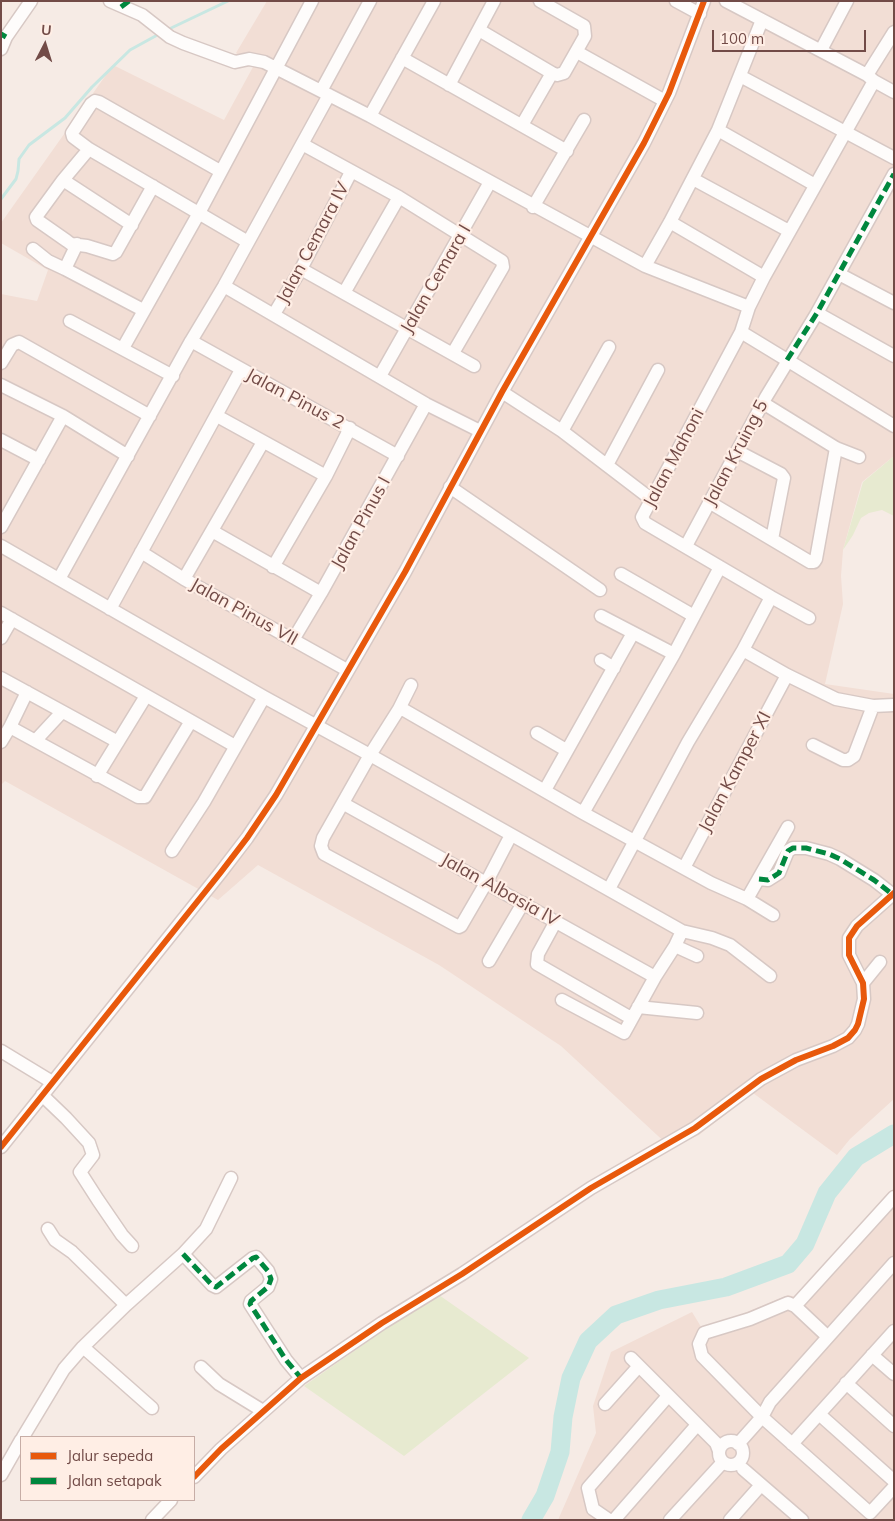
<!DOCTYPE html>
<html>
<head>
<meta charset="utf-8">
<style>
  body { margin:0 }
  #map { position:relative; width:895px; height:1521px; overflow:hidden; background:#f6ebe5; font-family:Mulish,sans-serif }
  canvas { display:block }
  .frame { position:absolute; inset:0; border:2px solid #724b47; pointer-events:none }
  .legend { position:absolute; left:20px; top:1436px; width:175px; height:65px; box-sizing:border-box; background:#ffeee5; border:1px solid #c7ada6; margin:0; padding:6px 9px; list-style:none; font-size:15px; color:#724b47 }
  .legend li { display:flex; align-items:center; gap:10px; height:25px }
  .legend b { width:25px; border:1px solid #c7ada6 }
  .north { position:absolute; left:20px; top:20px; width:50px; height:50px; -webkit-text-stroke:4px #ffeee5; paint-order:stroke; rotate:5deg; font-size:14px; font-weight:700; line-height:20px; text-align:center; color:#724b47 }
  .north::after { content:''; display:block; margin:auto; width:18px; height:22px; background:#724b47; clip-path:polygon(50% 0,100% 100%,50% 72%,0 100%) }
  .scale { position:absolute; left:712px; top:30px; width:154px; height:22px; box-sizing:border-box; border:2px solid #724b47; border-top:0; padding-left:6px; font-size:15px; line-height:18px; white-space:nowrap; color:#724b47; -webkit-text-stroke:4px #ffeee5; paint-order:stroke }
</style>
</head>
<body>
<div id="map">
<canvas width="895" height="1521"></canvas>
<div class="frame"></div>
<ul class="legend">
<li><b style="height:6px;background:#e8590c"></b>Jalur sepeda</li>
<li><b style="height:6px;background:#00873e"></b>Jalan setapak</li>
</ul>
<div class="north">U</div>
<div class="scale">100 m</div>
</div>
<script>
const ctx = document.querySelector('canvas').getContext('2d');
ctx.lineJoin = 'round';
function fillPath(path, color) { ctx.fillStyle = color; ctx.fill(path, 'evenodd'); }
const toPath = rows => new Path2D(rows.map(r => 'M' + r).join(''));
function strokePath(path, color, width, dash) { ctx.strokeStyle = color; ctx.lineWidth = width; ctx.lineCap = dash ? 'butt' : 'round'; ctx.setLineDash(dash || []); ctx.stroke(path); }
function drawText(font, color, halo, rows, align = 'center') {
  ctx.font = font + ' Mulish,sans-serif'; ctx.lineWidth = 4.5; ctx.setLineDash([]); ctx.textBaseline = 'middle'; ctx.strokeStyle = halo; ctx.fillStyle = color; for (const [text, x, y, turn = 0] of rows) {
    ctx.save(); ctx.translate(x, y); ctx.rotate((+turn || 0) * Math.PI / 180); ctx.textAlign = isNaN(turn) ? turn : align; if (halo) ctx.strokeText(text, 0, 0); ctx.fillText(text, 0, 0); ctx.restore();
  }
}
const residential = toPath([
  [267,1,894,1,894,456,862,482,843,550,841,576,843,604,825,684,894,694,894,1099,850,1139,837,1155,753,1093,699,1135,671,1148,561,1046,439,965,258,865,218,900,5,781,1,785,1,294,37,301,48,270,1,243,1,223,113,65,224,120,253,67,236,53],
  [894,1189,894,1520,558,1520,596,1433,593,1406,611,1352,692,1312,703,1330,788,1295,796,1297]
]);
const green = toPath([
  [894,456,894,516,882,510,869,513,861,518,853,535,843,550,863,482],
  [439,1295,529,1358,404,1456,304,1386,407,1314]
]);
const stream = toPath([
  [167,30,228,1],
  [1,199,16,179,18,171,19,159,29,145,65,118,92,87,130,50,161,33]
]);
const river = toPath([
  [531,1520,545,1496,560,1452,563,1417,571,1378,588,1341,616,1315,659,1300,726,1287,788,1264,805,1244,827,1193,856,1157,894,1134]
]);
const minor = toPath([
  [110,1,142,15,170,37,183,43,235,62,249,59,264,62,321,91],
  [370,1,321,91,370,116,645,266,749,307],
  [676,1,700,14],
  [726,1,867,75,874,81,894,92],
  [479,30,552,73,557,75,564,73,585,36,584,26,540,1],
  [1,49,6,37,31,1],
  [821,50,847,1],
  [577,52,665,101],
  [402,58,567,151],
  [867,75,894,32],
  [740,76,894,158],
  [874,81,764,277,749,307,741,332,787,360,894,426],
  [449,85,494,1],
  [370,116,434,1],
  [522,125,552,73],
  [718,130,815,185],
  [302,144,399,197,502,261,503,267,453,353],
  [89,149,63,180,36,217,37,220,67,241,71,244,87,246,113,254,116,252,153,186],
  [220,171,99,102,95,101,91,104,72,133,73,137,89,149,248,242],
  [693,179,789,231],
  [63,180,132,225],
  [533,207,584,120],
  [670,222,764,277],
  [77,244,65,269,143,310],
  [33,249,48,261,65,269],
  [645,266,670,222,718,130,762,20],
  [301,269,474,366],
  [839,274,894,303],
  [224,286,426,404,480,431],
  [344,293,399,197],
  [817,313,894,356],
  [274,314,301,269,351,172],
  [70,321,173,376],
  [741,332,642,517,645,523,771,597,809,618],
  [191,341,398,456],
  [123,348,199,213,312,1],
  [1,363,12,345,19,342,150,416],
  [380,376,490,182],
  [1,385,63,416,128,456],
  [502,392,562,431,651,499],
  [763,403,836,448,859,457],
  [217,416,326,476],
  [562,431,609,347],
  [1,440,39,460],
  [737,451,781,474,784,478,772,539],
  [607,465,658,370],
  [450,487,600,590],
  [709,502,810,562,814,562,816,559,836,448],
  [1,527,63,416],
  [212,531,321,593],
  [1,546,264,697,370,755,682,931,712,938,730,945,770,976],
  [686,546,766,397,817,313,894,174],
  [141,552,184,579,347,670],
  [273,567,326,476,350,428],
  [621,574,694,616],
  [59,579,191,341,224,286,329,95],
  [184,579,263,442],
  [110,609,241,370],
  [1,613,235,746],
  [601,616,674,654],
  [1,638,12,619],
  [293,640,321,593,426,404],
  [743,650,787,675,836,699,873,706,894,705],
  [601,660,614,668],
  [1,678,118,742],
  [411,685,399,709,370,755,323,838,321,846,324,854,459,927,461,926,486,883,511,835],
  [27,692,10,727,138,797,145,797,191,721],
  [399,709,404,710,583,813,711,883,747,899,773,915],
  [537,733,566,750],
  [36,740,62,712],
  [1,742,10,727],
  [813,745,843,760,848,760,854,756,873,706],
  [97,776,146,696],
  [545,790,633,633],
  [344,804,655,977],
  [583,813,674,654,720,567],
  [172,851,204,802,264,697],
  [684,868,787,675],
  [759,879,768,880,779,873,788,851,793,848,806,848,829,854,840,859,874,880,892,894],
  [609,889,688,742,743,650,771,597],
  [747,899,788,827],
  [556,921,538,954,537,964,631,1018],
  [675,946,697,956],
  [489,961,523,903],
  [863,983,880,962],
  [562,1000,624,1033,655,977,675,946,682,931],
  [638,1007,697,1013],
  [1,1051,52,1082],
  [42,1095,66,1118,89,1143,93,1155,80,1172,98,1200,122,1235,132,1246],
  [1,1147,221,872,247,838,276,795,405,572,502,392,644,143,669,93,704,1],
  [48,1229,55,1240,72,1252,126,1305],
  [183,1254,212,1285,216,1287,253,1258,256,1257,268,1271,271,1279,268,1287,251,1301,250,1304,286,1360,301,1378],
  [795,1306,894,1197],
  [828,1337,795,1306,788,1303,750,1319,704,1333,699,1344,702,1356,762,1417,870,1513,894,1487],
  [83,1347,152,1408],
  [872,1355,894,1374],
  [631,1358,716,1443,719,1451],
  [201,1367,219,1384,263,1411],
  [846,1383,894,1426],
  [605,1404,639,1366],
  [819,1414,894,1481],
  [23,1437,64,1369,83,1347,126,1305,183,1254,206,1229,231,1178],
  '719 1453a12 12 0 1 1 24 0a12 12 0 1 1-24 0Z',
  [738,1444,762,1417,770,1402,894,1263],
  [792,1444,894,1331],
  [743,1469,802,1520],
  [1,1475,21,1440],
  [194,1477,221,1449,301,1378,382,1323,462,1274,591,1188,695,1128,761,1079,796,1060,833,1046,848,1038,855,1030,858,1024,864,999,863,983,849,955,849,938,857,926,894,893],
  [152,1520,171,1500],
  [609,1520,593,1509,588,1488,668,1396],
  [614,1520,697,1425],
  [670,1520,723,1462],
  [730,1520,761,1485]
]);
const quiet = toPath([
  [121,7,129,1],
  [1,34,6,37],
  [787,360,817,313,894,174],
  [759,879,768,880,779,873,788,851,793,848,806,848,829,854,840,859,874,880,892,894],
  [183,1254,212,1285,216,1287,253,1258,256,1257,268,1271,271,1279,268,1287,251,1301,250,1304,286,1360,301,1378]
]);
const cycleway = toPath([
  [1,1147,221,872,247,838,276,795,405,572,502,392,644,143,669,93,704,1],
  [194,1477,221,1449,301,1378,382,1323,462,1274,591,1188,695,1128,761,1079,796,1060,833,1046,848,1038,855,1030,858,1024,864,999,863,983,849,955,849,938,857,926,894,893]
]);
const streetNames = [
  ["Jalan Cemara IV",313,243,-62],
  ["Jalan Cemara I",436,279,-60],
  ["Jalan Pinus 2",295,399,28],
  ["Jalan Kruing 5",736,453,-62],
  ["Jalan Mahoni",674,458,-62],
  ["Jalan Pinus I",361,523,-61],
  ["Jalan Pinus VII",244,612,29],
  ["Jalan Kamper XI",735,772,-62],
  ["Jalan Albasia lV",500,890,29]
];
fillPath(residential, '#f2ded5');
fillPath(green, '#e7ead0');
strokePath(stream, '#c8e7e2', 3);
strokePath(river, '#c8e7e2', 19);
strokePath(minor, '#d7c8c4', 15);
strokePath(minor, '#fefcfb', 12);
strokePath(quiet, '#00873e', 5, [10, 5]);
strokePath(cycleway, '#e8590c', 6);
drawText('18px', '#724b47', '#ffeee5', streetNames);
</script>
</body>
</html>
